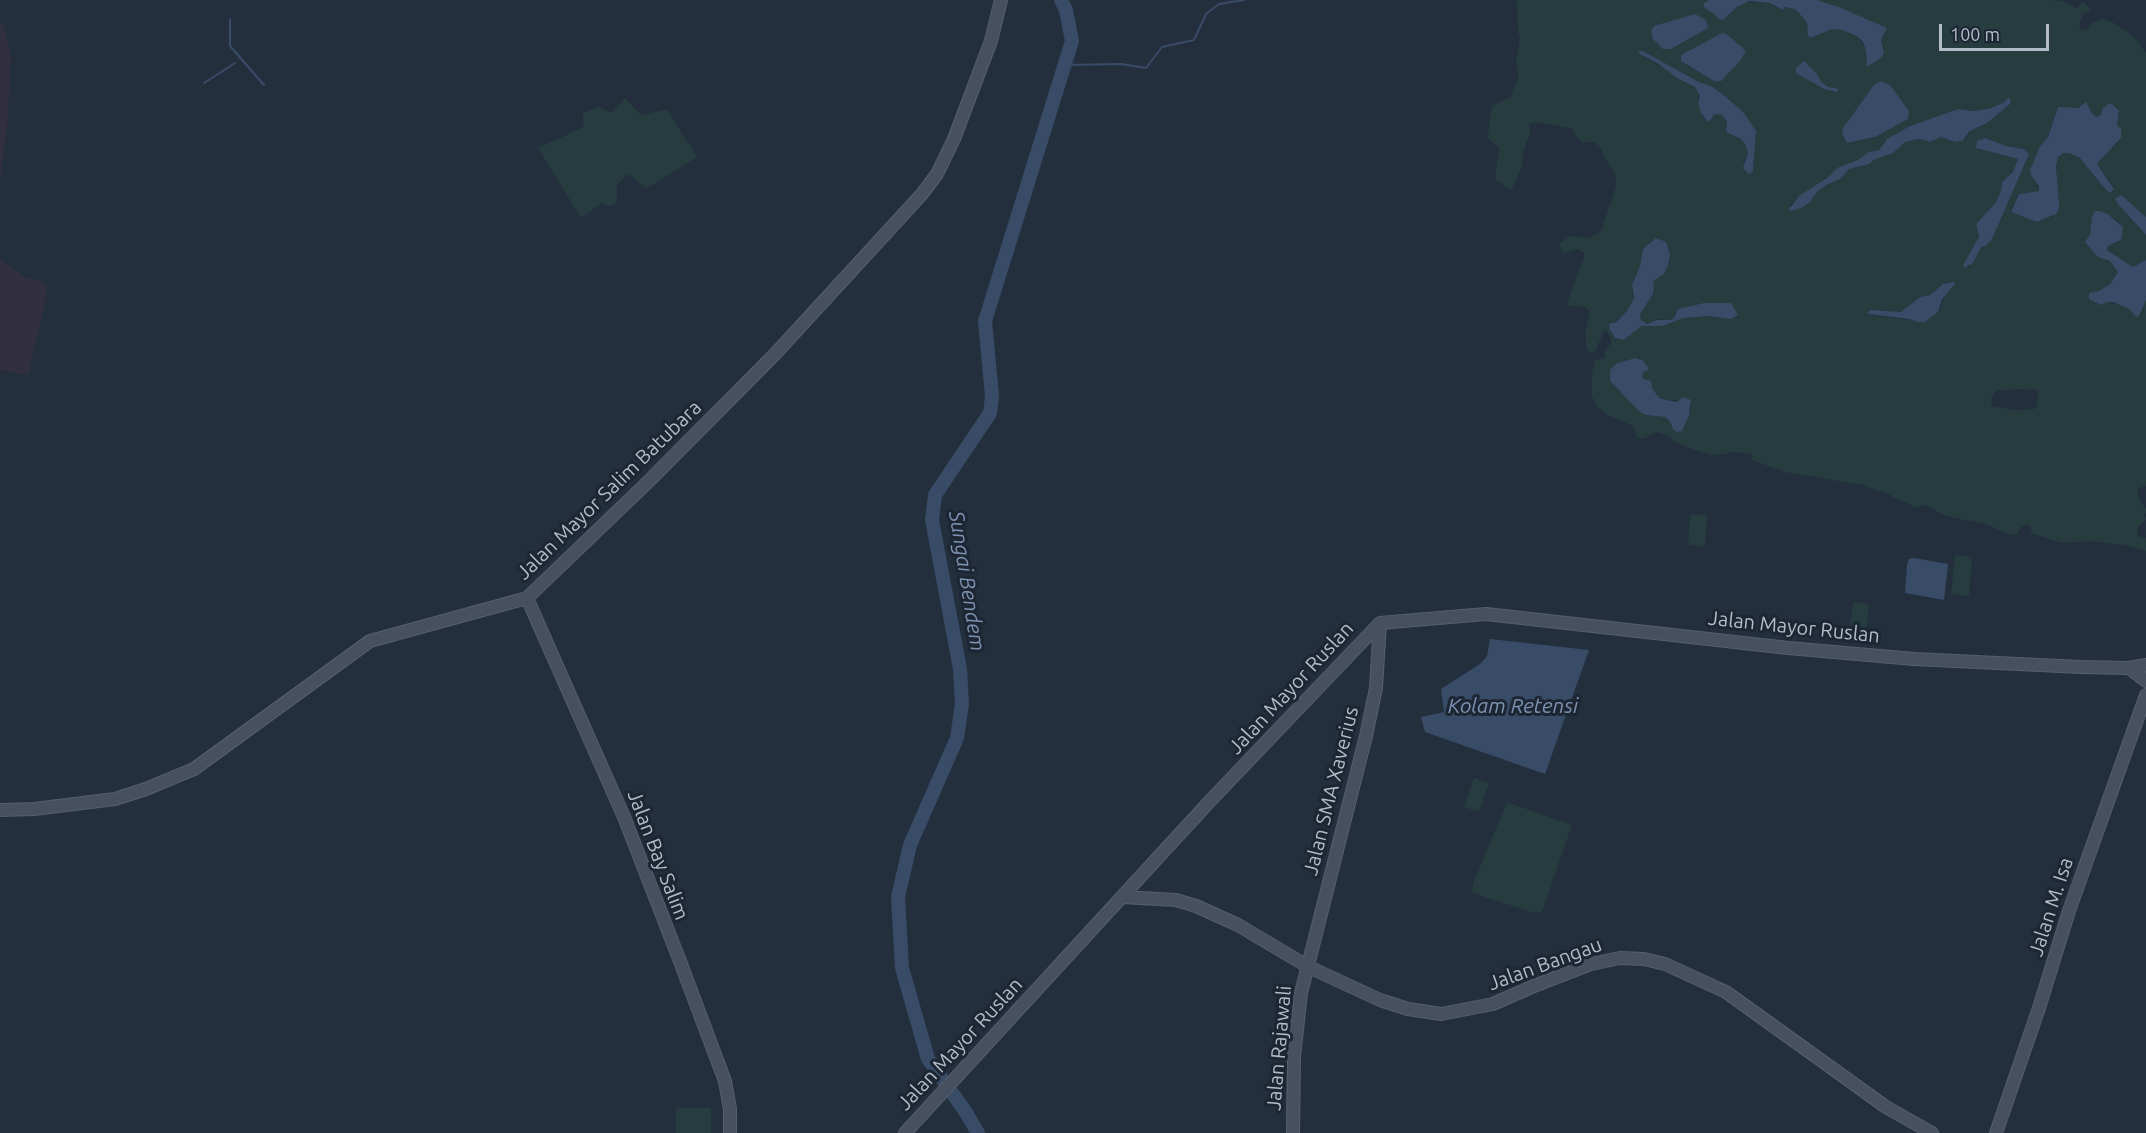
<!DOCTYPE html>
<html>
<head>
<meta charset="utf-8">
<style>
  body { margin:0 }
  #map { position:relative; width:2146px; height:1133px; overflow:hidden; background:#242f3e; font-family:Ubuntu,sans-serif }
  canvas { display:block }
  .scale { position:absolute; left:1939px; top:24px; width:110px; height:27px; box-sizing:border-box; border:3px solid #b4bcc9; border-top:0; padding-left:8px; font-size:18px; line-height:21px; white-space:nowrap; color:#b4bcc9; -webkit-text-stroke:4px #1d2633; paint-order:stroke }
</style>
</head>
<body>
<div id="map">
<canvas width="2146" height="1133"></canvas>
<div class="scale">100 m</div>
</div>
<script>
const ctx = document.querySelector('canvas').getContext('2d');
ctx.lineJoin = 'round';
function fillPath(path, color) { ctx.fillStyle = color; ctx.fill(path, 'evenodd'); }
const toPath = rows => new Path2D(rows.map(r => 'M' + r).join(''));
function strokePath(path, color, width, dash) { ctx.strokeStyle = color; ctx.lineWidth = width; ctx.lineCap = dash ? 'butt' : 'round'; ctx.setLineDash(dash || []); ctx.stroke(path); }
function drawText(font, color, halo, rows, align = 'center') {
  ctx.font = font + ' Ubuntu,sans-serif'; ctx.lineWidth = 6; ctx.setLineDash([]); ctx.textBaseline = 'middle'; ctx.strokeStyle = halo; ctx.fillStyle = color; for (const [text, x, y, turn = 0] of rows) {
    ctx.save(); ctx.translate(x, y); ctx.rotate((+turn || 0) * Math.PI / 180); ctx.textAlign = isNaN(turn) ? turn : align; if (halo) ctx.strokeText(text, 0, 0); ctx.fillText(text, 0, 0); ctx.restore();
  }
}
const medical = toPath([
  [0,23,4,27,11,56,7,128,0,179],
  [0,259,25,277,47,284,43,313,28,375,0,370]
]);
const green = toPath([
  [1517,0,1709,0,1704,3,1704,7,1723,20,1737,7,1746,2,1770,3,1783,10,1788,7,1795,9,1807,22,1808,35,1810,38,1832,29,1843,30,1858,37,1865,48,1867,67,1875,62,1884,49,1881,39,1885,34,1873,22,1817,0,2049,0,2063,1,2076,8,2083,2,2092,10,2083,14,2079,25,2081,30,2087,29,2091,24,2103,19,2114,23,2134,37,2146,53,2146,222,2146,217,2115,199,2146,235,2146,260,2133,267,2107,250,2108,246,2119,242,2123,230,2119,222,2108,214,2091,220,2091,231,2085,242,2098,257,2110,261,2118,272,2110,284,2099,291,2089,293,2107,302,2126,307,2134,314,2143,307,2146,300,2146,486,2139,488,2137,491,2141,503,2146,508,2146,513,2143,515,2146,517,2146,520,2139,526,2137,532,2138,536,2146,538,2146,551,2128,546,2091,541,2062,543,2031,533,2031,526,2027,525,2022,526,2017,534,2010,535,1986,524,1945,516,1928,506,1924,505,1914,508,1910,504,1900,501,1888,494,1863,485,1785,472,1752,460,1752,454,1733,452,1726,454,1712,455,1680,445,1666,435,1656,432,1644,439,1637,438,1633,426,1607,415,1599,408,1592,397,1592,374,1595,360,1605,358,1605,351,1611,343,1610,336,1605,329,1595,352,1589,352,1587,349,1585,334,1590,312,1585,307,1568,306,1567,303,1585,254,1578,249,1565,253,1562,252,1560,245,1561,242,1571,236,1588,238,1601,231,1616,187,1616,177,1599,146,1593,142,1582,142,1577,137,1572,128,1535,122,1529,124,1530,134,1523,152,1522,167,1512,188,1509,189,1495,179,1499,148,1488,138,1490,116,1493,106,1510,97,1519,76,1516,63,1520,38,1518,31],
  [1722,33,1725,33,1714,81,1681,61,1681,55],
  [1643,51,1699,82,1711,86,1726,96,1736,107,1756,132,1753,172,1744,162,1748,153,1745,144,1741,139,1726,132,1727,122,1722,115,1715,114,1709,122,1704,119,1698,103,1699,93,1695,87,1647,58],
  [1874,85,1875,137,1848,143,1843,137,1843,129],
  [2009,97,2010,104,1987,123,1970,131,1965,139,1955,142,1941,137,1930,142,1919,139,1905,142,1893,153,1874,160,1869,164,1849,169,1840,179,1834,180,1817,192,1809,203,1792,211,1790,205,1809,189,1861,159,1869,152,1879,150,1884,142,1910,126,1958,109,1975,111,1988,109,2003,103],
  [2085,103,2092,115,2096,117,2100,116,2103,108,2112,104,2120,113,2117,125,2121,130,2121,139,2097,164,2113,186,2114,190,2110,192,2106,190,2079,157,2069,152,2062,153,2058,157,2056,167,2059,197,2053,216,2037,222,2011,211,2019,194,2039,191,2035,178,2044,142,2048,136,2056,112,2063,108,2078,108],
  [1985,138,2006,146,2024,149,2029,154,2001,215,1969,267,1963,265,1979,237,1976,224,1996,202,2001,191,2002,182,2013,172,2018,159,1979,149],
  [1653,240,1661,276,1653,281,1653,294,1640,314,1641,320,1644,323,1651,323,1660,319,1671,320,1674,318,1676,312,1704,303,1732,306,1738,316,1731,319,1707,316,1684,318,1662,326,1640,326,1621,340,1615,338,1611,331,1613,323,1625,314,1633,301,1632,285,1640,266,1643,249],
  [1949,282,1939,312,1925,322,1869,315,1881,310,1894,312,1904,311,1911,303,1920,297,1930,295,1943,284],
  [1635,358,1642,360,1642,378,1648,381,1659,398,1692,403,1689,416,1682,431,1672,428,1669,420,1665,417,1646,415,1640,412,1610,381,1609,378,1617,363],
  [2019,389,2038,390,2037,407,2034,409,2015,410,1992,406,1991,399,1996,391],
  [625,98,641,115,667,109,697,157,646,189,629,174,617,185,617,201,614,205,606,206,602,203,581,218,538,148,584,127,582,114,599,106,610,113],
  [1690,514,1707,515,1705,547,1688,545],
  [1955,555,1972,557,1969,596,1951,594],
  [1853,602,1869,604,1865,641,1848,640],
  [1474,778,1489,783,1479,812,1464,807],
  [1507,802,1572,825,1542,912,1535,913,1472,893,1473,884],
  [676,1108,711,1108,711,1133,676,1133]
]);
const water = toPath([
  [1709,0,1817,0,1841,8,1887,28,1881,40,1884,52,1881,58,1867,67,1866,51,1863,42,1858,37,1843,30,1832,29,1810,38,1808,35,1807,22,1795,9,1785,7,1783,10,1770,3,1749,1,1737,7,1723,20,1720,19,1704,7,1704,3],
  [1695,14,1706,20,1708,28,1671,49,1663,49,1653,39,1651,31,1654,26],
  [1722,33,1725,33,1746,51,1740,61,1721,81,1714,81,1681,61,1681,55],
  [1638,51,1643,51,1699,82,1711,86,1725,96,1744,113,1756,131,1753,171,1749,174,1743,168,1748,153,1745,144,1741,139,1726,132,1727,122,1722,115,1715,114,1709,122,1706,120,1701,113,1698,103,1700,96,1695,87,1677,78,1657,63,1640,54],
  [1804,61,1817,74,1821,82,1828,87,1839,89,1837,92,1824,89,1796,73,1796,68],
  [1880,81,1890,85,1909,111,1908,119,1875,137,1847,143,1842,134,1843,128,1874,85],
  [2009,97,2011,102,2010,104,1987,123,1970,131,1962,141,1955,142,1941,137,1930,142,1919,139,1905,142,1893,153,1874,160,1869,164,1849,169,1840,179,1828,184,1817,192,1809,203,1801,208,1791,211,1789,209,1800,195,1827,178,1839,167,1858,160,1869,152,1879,150,1887,139,1910,126,1958,109,1974,111,1988,109,2003,103],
  [2086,102,2092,114,2096,117,2100,116,2103,108,2108,104,2112,104,2119,111,2117,125,2121,128,2121,138,2097,164,2114,189,2110,193,2106,190,2079,157,2069,153,2063,153,2058,157,2056,167,2059,201,2059,208,2056,214,2037,222,2011,212,2019,194,2039,191,2039,186,2031,175,2030,170,2040,147,2048,137,2058,107,2078,108],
  [1985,138,2006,146,2024,149,2029,154,1992,239,1986,246,1981,247,1973,263,1964,268,1963,265,1979,237,1976,224,1996,202,2001,191,2002,182,2013,172,2018,159,1976,148,1977,141],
  [2121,195,2146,217,2146,235,2118,204,2115,199],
  [2095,211,2099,211,2108,214,2123,227,2121,240,2108,246,2107,250,2133,267,2146,260,2146,300,2139,316,2136,317,2129,309,2113,302,2107,302,2101,305,2089,299,2089,293,2099,291,2110,284,2118,272,2110,261,2098,257,2085,242,2090,234,2092,217],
  [1656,238,1666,242,1670,255,1668,265,1664,274,1653,281,1654,285,1653,294,1640,314,1641,320,1647,324,1657,320,1671,320,1674,318,1678,309,1704,303,1731,303,1738,315,1731,319,1707,316,1684,318,1662,326,1641,326,1624,340,1615,338,1610,330,1609,324,1616,322,1627,311,1634,298,1632,285,1640,266,1643,249],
  [1954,282,1955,284,1942,299,1938,312,1925,322,1918,322,1909,319,1867,314,1870,310,1901,312,1920,297,1930,295,1943,284],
  [1635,358,1642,360,1649,369,1643,372,1642,378,1651,381,1652,388,1659,398,1676,402,1684,397,1691,400,1689,416,1682,431,1677,432,1673,429,1669,420,1665,417,1646,415,1640,412,1610,381,1610,370,1617,363],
  [1914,558,1948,564,1944,600,1905,593,1907,565,1909,559],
  [1490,639,1589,650,1545,774,1425,732,1421,717,1444,712,1441,689,1480,664,1487,656]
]);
const stream = toPath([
  [230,19,230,46,264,85],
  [1064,65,1121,64,1146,68,1162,47,1194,40,1206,14,1219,4,1244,0],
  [204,83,235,63]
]);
const river = toPath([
  [978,1133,965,1111,928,1059,902,968,898,897,910,845,957,738,962,704,960,669,932,520,935,495,990,413,992,396,985,321,1072,41,1066,10,1061,0]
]);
const secondary = toPath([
  [527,598,624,817,681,964,725,1081,730,1109,730,1133],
  [2129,668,2146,681],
  [0,810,34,809,115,799,146,789,194,769,370,641,527,598,650,480,776,353,922,194,937,174,954,139,991,41,1001,0],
  [1123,897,1176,900,1196,906,1238,925,1307,966],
  [1311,968,1380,1000,1408,1009,1441,1014,1493,1004,1534,986,1591,964,1620,958,1644,959,1665,964,1726,992,1886,1107,1932,1133],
  [905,1133,1209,802,1380,623,1486,614,1788,648,1914,659,2081,667,2129,668,2146,665],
  [1293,1133,1294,1057,1301,993,1366,736,1376,688,1380,623],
  [1996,1133,2039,1008,2069,911,2146,695]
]);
const streetNames = [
  ["Jalan Mayor Salim Batubara",609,490,-44],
  ["Jalan Mayor Ruslan",1794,627,6],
  ["Jalan Mayor Ruslan",1291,688,-47],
  ["Jalan SMA Xaverius",1331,791,-76],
  ["Jalan Bay Salim",658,855,69],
  ["Jalan M. Isa",2051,907,-72],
  ["Jalan Bangau",1545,964,-20],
  ["Jalan Mayor Ruslan",960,1044,-47],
  ["Jalan Rajawali",1279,1048,-85]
];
const waterNames = [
  ["Sungai Bendem",967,581,81],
  ["Kolam Retensi",1513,706]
];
fillPath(medical, '#32303f');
fillPath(green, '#263c3f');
fillPath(water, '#394c67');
strokePath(stream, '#394c67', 2);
strokePath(river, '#394c67', 14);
strokePath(secondary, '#565f6c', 14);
strokePath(secondary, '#465061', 12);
drawText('20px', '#b4bcc9', '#1d2633', streetNames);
drawText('italic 21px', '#7c92b1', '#1d2633', waterNames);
</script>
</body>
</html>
